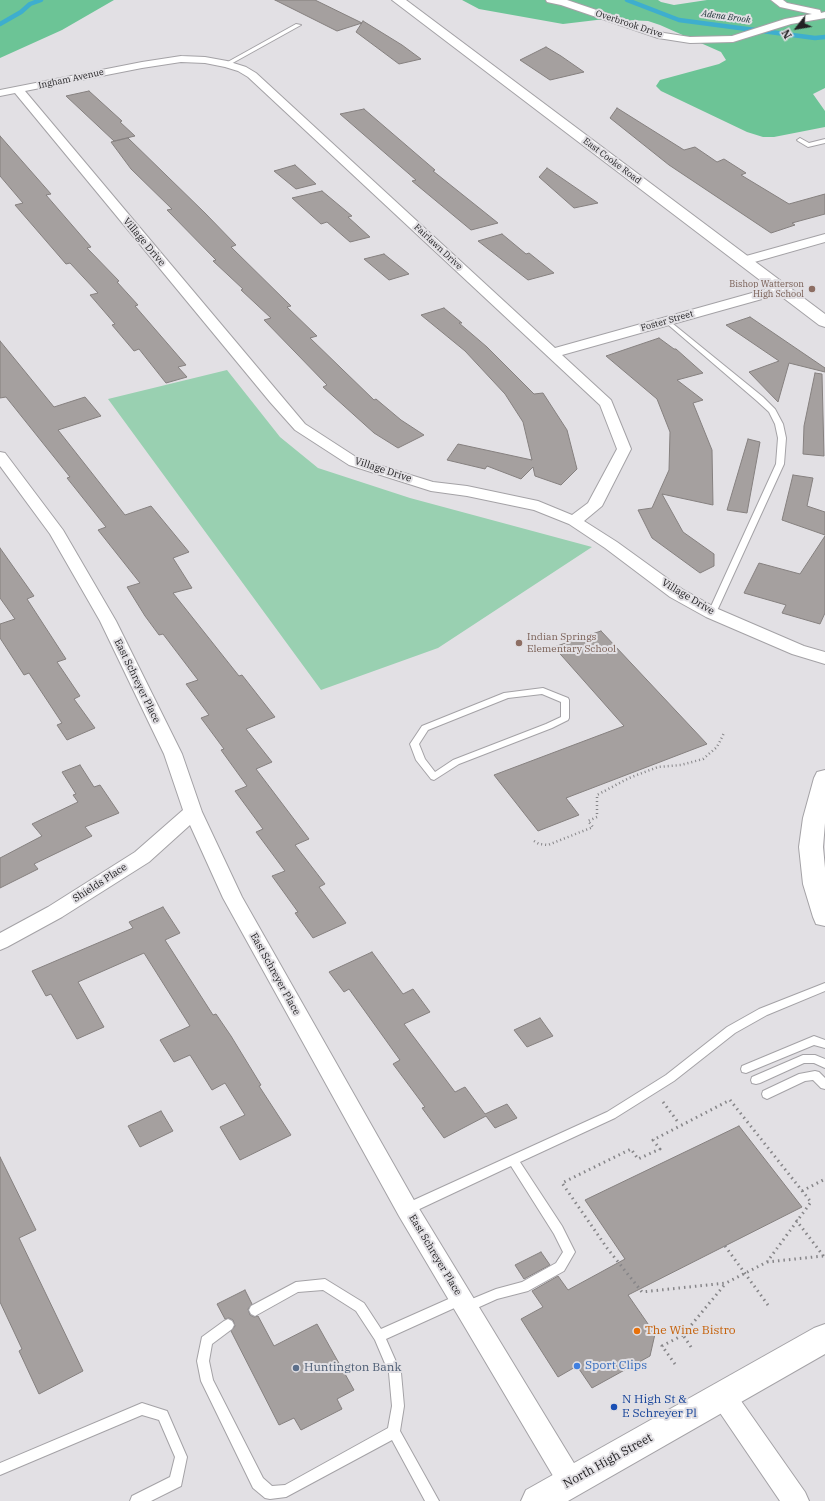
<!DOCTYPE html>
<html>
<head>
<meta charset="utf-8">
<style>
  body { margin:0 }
  #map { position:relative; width:825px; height:1501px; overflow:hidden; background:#e2e0e4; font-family:"IBM Plex Serif",serif }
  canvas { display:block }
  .north { position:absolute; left:777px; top:8px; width:40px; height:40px; -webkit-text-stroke:3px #e2e0e4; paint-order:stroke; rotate:239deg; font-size:11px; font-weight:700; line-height:16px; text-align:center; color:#222123 }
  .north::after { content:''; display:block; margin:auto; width:14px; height:18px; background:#222123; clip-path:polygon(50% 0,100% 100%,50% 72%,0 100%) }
</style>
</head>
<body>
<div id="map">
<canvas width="825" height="1501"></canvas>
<div class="north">N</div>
</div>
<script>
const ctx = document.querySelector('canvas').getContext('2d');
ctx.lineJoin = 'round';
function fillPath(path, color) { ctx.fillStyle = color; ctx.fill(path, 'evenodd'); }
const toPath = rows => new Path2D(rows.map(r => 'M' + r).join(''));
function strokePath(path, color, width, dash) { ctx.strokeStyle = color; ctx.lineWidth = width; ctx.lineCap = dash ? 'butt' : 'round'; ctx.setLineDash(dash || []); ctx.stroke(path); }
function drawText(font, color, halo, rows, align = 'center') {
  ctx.font = font + ' "IBM Plex Serif",serif'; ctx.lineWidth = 4; ctx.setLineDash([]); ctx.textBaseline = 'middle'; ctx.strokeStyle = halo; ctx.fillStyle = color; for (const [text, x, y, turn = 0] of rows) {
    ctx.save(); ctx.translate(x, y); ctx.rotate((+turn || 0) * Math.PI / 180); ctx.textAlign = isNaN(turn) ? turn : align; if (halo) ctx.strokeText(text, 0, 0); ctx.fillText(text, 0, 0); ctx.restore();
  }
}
const green = toPath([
  [227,370,280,437,318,468,410,498,592,547,438,648,321,690,108,399]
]);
const forest = toPath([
  [0,0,114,0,62,30,0,58],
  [462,0,658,0,661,2,674,5,707,0,825,0,825,88,813,94,825,111,825,127,774,137,763,137,747,132,661,91,656,86,660,80,719,64,726,60,721,52,660,25,648,21,605,19,563,24,479,9]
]);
const stream = toPath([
  [627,0,679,20,815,38,825,37],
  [0,24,21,12,30,4,41,0]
]);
const building = toPath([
  [275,0,315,0,362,23,337,31,275,0],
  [363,21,402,45,421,59,399,64,356,32,363,21],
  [546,47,561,56,584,72,550,80,520,60,546,47],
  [89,91,122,121,120,122,135,136,114,141,66,96,89,91],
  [617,108,684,150,695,147,717,162,724,159,746,173,741,175,789,204,825,194,825,214,792,223,795,225,771,233,669,165,610,118,617,108],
  [364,109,435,170,433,171,498,223,471,230,412,181,416,180,340,114,364,109],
  [0,136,51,194,46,195,91,247,87,248,119,281,117,282,138,305,135,306,186,365,178,367,187,377,166,383,139,349,134,351,112,325,115,324,90,295,98,293,70,263,66,264,15,205,23,203,0,176,0,136],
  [128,138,205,213,236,245,231,247,291,306,287,307,317,336,310,338,374,400,376,399,401,420,424,435,398,448,374,433,323,387,327,385,264,320,271,318,241,290,243,289,213,261,216,260,167,210,172,209,131,169,111,142,128,138],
  [295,165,316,184,296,189,274,171,295,165],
  [547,168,598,203,574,208,539,177,547,168],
  [322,191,352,216,348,217,370,237,350,242,327,222,321,224,292,198,322,191],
  [502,234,526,254,529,253,554,273,528,280,478,241,502,234],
  [384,254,409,274,389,280,364,259,384,254],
  [444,308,462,323,459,323,487,347,534,394,543,393,567,430,577,469,561,485,535,476,533,467,521,479,487,466,485,469,447,460,458,444,532,460,523,422,505,394,465,351,421,315,444,308],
  [750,317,825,368,825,372,789,363,778,402,749,372,779,361,726,325,750,317],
  [659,338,674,349,676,349,703,373,677,380,703,400,693,403,712,450,713,505,662,494,683,532,714,554,714,566,700,573,652,538,638,510,652,508,669,470,670,432,657,399,606,356,659,338],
  [0,341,54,407,85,397,101,416,58,430,125,515,151,506,189,552,173,558,192,588,173,593,239,676,242,675,275,717,246,729,272,762,256,769,309,839,295,845,325,884,319,887,346,923,313,938,295,913,298,912,272,876,285,871,256,832,263,829,235,791,247,786,221,750,224,749,201,718,209,715,186,684,198,680,163,634,159,635,145,616,127,587,140,583,98,530,106,527,67,478,70,477,6,397,0,398,0,341],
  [815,373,822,374,824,456,803,454,804,426,815,373],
  [748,439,760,442,747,513,727,510,748,439],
  [793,475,813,478,807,506,825,512,825,535,782,520,793,475],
  [825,536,825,613,820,624,782,613,786,605,744,593,759,563,800,574,825,536],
  [0,548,34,596,27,599,66,659,57,662,80,696,74,699,95,728,67,740,57,725,62,723,29,673,24,675,0,638,0,624,15,619,0,598,0,548],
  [601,631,707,744,566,798,579,815,538,831,494,775,624,726,554,647,601,631],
  [80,765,94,787,100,785,119,813,85,827,92,836,34,864,38,869,0,888,0,858,42,836,32,824,78,802,73,795,76,794,62,772,80,765],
  [163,907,180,933,165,940,213,1015,216,1014,231,1036,261,1085,259,1086,291,1135,240,1160,220,1127,245,1115,225,1083,212,1090,190,1055,174,1062,160,1040,190,1026,144,953,78,982,104,1027,77,1039,51,994,46,996,32,971,133,928,129,922,163,907],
  [372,952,403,994,413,989,430,1012,404,1024,455,1092,465,1087,485,1114,507,1104,517,1118,495,1128,486,1116,444,1138,422,1108,425,1107,393,1064,400,1060,349,989,344,992,329,972,372,952],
  [540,1018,553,1036,527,1047,514,1030,540,1018],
  [161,1111,173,1131,140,1147,128,1126,161,1111],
  [739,1126,802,1207,628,1295,655,1334,650,1356,592,1388,577,1366,558,1377,521,1319,543,1307,532,1291,558,1276,568,1290,625,1259,585,1200,739,1126],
  [0,1157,36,1230,19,1238,83,1371,39,1394,19,1351,22,1349,0,1302,0,1157],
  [541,1252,550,1265,524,1279,515,1265,541,1252],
  [245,1290,252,1304,248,1309,250,1315,254,1317,258,1316,274,1346,317,1324,354,1390,337,1399,342,1409,301,1430,294,1418,279,1425,231,1331,235,1326,233,1320,229,1318,225,1319,217,1304,245,1290]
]);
const pathFar1 = toPath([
  [534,841,539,844,548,845,593,827,588,821,597,817,597,795,629,778,658,767,681,765,703,759,717,747,724,733]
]);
const path = toPath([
  [730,1100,811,1202,767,1262,726,1283,642,1292,607,1248,562,1183,631,1149,638,1159,660,1149,653,1140,730,1100],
  [663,1102,678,1122],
  [802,1191,825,1179],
  [796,1220,825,1258],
  [725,1246,768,1305],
  [767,1262,823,1256],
  [691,1347,683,1335,726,1283],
  [675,1364,662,1346,683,1335]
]);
const service = toPath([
  [296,24,301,25,229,65,224,64,296,24],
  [800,138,809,143,825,139,825,143,808,147,798,141,797,140,800,138],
  [667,319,763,397,775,409,783,424,786,438,784,464,716,613,712,616,708,613,776,464,778,438,775,424,769,412,757,401,665,322,665,320,667,319],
  [543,688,568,698,569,700,569,718,568,720,552,728,459,764,434,780,431,779,416,760,410,744,422,726,504,693,543,688],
  [542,694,561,702,561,717,546,724,453,760,435,772,425,759,419,744,428,730,508,698,542,694],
  [825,983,825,991,767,1015,735,1033,674,1081,615,1118,520,1162,562,1226,575,1252,564,1271,528,1291,497,1299,466,1313,462,1311,461,1305,386,1339,401,1373,404,1406,400,1431,439,1501,425,1501,392,1440,286,1497,270,1499,265,1498,253,1488,201,1381,197,1361,202,1337,224,1321,228,1319,232,1321,234,1325,232,1329,212,1344,209,1361,213,1380,263,1478,272,1486,285,1485,388,1428,392,1406,389,1373,375,1340,356,1311,323,1290,298,1292,255,1316,251,1314,249,1310,251,1306,296,1282,325,1279,364,1303,381,1329,462,1293,466,1295,467,1301,496,1289,522,1282,556,1263,563,1252,554,1234,511,1166,411,1213,407,1214,403,1213,401,1209,403,1205,607,1112,666,1075,727,1027,759,1009,825,983],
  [814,1036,825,1040,825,1048,814,1045,746,1073,742,1072,741,1069,742,1066,814,1036],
  [803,1055,815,1055,825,1059,825,1068,814,1063,804,1063,760,1083,756,1084,752,1083,751,1080,752,1077,803,1055],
  [815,1071,819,1072,825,1078,825,1089,821,1088,813,1080,805,1081,767,1099,763,1097,762,1094,763,1091,799,1074,815,1071],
  [142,1403,167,1411,187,1457,181,1486,151,1501,130,1501,132,1496,170,1477,175,1457,159,1420,142,1415,0,1475,0,1463,142,1403]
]);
const minor = toPath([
  [546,0,567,0,664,33,690,37,732,36,785,19,812,14,780,7,771,0,783,0,787,3,820,10,821,13,825,12,825,18,791,24,733,42,690,43,658,38,561,5,547,2,546,0],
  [181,56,205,57,227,61,246,67,256,73,555,348,777,286,787,286,789,289,787,292,562,355,611,400,631,449,602,506,584,521,617,542,682,589,718,609,804,646,825,652,825,664,792,654,706,617,670,597,605,548,569,524,534,510,467,496,431,491,349,465,295,430,270,402,15,93,0,96,0,90,142,62,181,56],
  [181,62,205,63,225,67,238,71,248,77,600,405,617,449,588,503,572,515,538,501,467,486,433,482,359,459,305,424,25,91,142,68,181,62],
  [825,234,825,242,744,265,739,264,738,261,739,258,825,234],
  [0,452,5,453,63,530,116,621,182,754,202,812,242,897,415,1202,580,1473,584,1482,580,1491,571,1495,562,1491,399,1216,223,898,190,825,149,862,62,917,7,947,0,950,0,933,48,907,135,852,183,810,164,754,100,621,50,534,0,466,0,452],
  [723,1384,732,1388,805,1492,809,1501,780,1501,714,1404,711,1396,714,1388,723,1384]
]);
const secondary = toPath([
  [392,0,406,0,825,314,825,327,819,325,392,0],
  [825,770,825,823,823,847,825,868,825,926,816,924,813,917,803,884,799,847,803,818,814,778,817,772,825,770]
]);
const primary = toPath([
  [825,1324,825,1354,568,1501,521,1501,526,1490,814,1328,825,1324]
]);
const markers = [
  [812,289,4,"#8d6e63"],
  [519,643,4,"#8d6e63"],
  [637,1331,4,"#e8710a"],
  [577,1366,4,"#3f7fe0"],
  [296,1368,4,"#5c6f8a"],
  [614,1407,4,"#1a4fb4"]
];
const farWaternames = [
  ["Adena Brook",726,17,8]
];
const farStreetnames = [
  ["Overbrook Drive",629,24,18],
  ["Ingham Avenue",71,79,-12],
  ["East Cooke Road",612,161,37],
  ["Fairlawn Drive",438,247,43],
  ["Foster Street",667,321,-16]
];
const farEducationnames = [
  ["Bishop Watterson",804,284],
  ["High School",804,294]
];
const streetNames = [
  ["Village Drive",144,242,50],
  ["Village Drive",383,470,18],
  ["Village Drive",688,597,31],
  ["East Schreyer Place",137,681,64],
  ["Shields Place",100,883,-33],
  ["East Schreyer Place",275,974,61],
  ["East Schreyer Place",435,1255,59]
];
const educationNames = [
  ["Indian Springs",527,637],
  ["Elementary School",527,649]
];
const nearFoodnames = [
  ["The Wine Bistro",645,1331]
];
const nearShopnames = [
  ["Sport Clips",585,1366]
];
const nearServicenames = [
  ["Huntington Bank",304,1368]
];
const nearTransitnames = [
  ["N High St &",622,1400],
  ["E Schreyer Pl",622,1414]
];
const nearStreetnames = [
  ["North High Street",608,1461,-29]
];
fillPath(green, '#99d0b1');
fillPath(forest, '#6cc496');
strokePath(stream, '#3eaece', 4.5);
fillPath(building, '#a5a09f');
strokePath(building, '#85807f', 1);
strokePath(service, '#a4a2a6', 2);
strokePath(minor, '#a4a2a6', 2);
strokePath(secondary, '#a4a2a6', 2);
strokePath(primary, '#a4a2a6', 2);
strokePath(pathFar1, '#868588', 2.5, [1, 3]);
strokePath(path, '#868588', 3, [1.5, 4]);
fillPath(service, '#fff');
fillPath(minor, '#fff');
fillPath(secondary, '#fff');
fillPath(primary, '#fff');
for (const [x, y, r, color] of markers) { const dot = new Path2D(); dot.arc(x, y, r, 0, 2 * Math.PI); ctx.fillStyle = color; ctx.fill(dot); strokePath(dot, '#e2e0e4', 1.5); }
drawText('italic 9px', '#1a2d34', '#e2e0e4', farWaternames);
drawText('9px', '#222123', '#e2e0e4', farStreetnames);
drawText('9px', '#785e54', '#e2e0e4', farEducationnames, 'right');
drawText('10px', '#222123', '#e2e0e4', streetNames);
drawText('10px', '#785e54', '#e2e0e4', educationNames, 'left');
drawText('12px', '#c56008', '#e2e0e4', nearFoodnames, 'left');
drawText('12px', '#366cbe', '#e2e0e4', nearShopnames, 'left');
drawText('12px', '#4e5e75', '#e2e0e4', nearServicenames, 'left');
drawText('12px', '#164399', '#e2e0e4', nearTransitnames, 'left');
drawText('12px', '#222123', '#e2e0e4', nearStreetnames);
</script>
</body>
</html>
